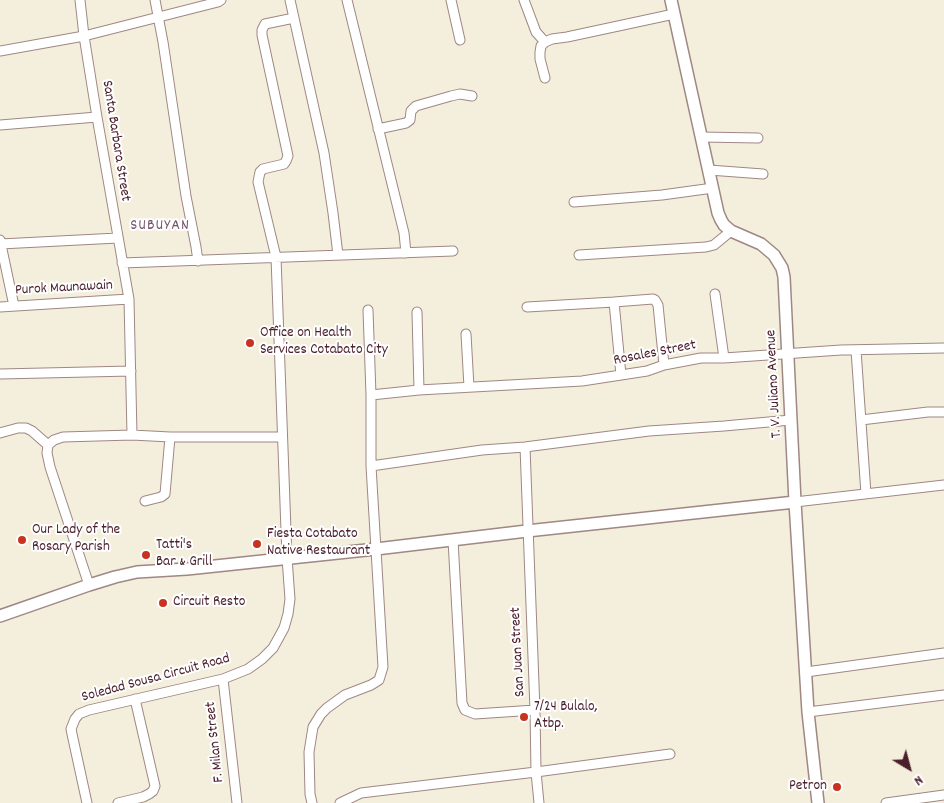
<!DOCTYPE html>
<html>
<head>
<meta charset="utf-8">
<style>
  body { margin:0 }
  #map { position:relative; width:944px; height:803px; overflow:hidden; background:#f4efdc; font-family:Dekko,sans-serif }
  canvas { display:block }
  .north { position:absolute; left:884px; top:743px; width:50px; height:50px; -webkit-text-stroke:4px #fff; paint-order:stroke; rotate:143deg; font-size:14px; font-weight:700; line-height:20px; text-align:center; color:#4a1f2b }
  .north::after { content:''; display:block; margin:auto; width:18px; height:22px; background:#4a1f2b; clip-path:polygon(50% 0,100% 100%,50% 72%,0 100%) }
</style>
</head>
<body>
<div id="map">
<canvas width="944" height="803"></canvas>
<div class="north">N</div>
</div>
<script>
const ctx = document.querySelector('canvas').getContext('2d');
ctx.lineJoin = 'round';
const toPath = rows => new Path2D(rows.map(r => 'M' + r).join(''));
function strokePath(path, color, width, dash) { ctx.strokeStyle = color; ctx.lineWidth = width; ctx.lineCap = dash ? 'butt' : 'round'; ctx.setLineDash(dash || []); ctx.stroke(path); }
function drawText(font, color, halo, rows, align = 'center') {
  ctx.font = font + ' Dekko,sans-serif'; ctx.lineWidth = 4; ctx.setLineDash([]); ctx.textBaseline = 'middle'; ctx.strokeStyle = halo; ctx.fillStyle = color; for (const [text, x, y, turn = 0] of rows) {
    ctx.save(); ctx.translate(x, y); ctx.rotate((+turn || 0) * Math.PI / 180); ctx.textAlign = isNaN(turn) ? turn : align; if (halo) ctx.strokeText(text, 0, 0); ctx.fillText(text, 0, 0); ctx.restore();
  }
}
const minor = toPath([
  [80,0,84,36,97,117,129,299,132,435],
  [155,0,163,42,186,196,196,247,198,261],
  [290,0,324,153,333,213,338,255],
  [347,0,404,233,406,253],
  [451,0,460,40],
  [524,0,536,32,545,42],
  [0,51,84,36,218,2,221,0],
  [545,78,540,59,540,52,541,46,545,42,552,39,567,37,674,14],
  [0,125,97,117],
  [378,129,406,123,410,120,411,111,416,106,451,96,460,94,472,96],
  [701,137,758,138],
  [709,170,763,174],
  [574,202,662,195,713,188],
  [0,240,14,306],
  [0,244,118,238],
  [579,255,706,247,714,245,731,231],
  [122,263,453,251],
  [715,294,724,358],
  [0,307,129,299],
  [527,307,614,302],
  [417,312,419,390],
  [466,334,469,387],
  [856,350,866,494],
  [0,374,131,371],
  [621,375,614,302,653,299,655,300,658,305,664,365],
  [371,395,419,390,582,381,647,371,664,365,701,358,724,358,841,350,944,348],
  [861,420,928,412,944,412],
  [0,433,18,428,26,428,32,431,48,445],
  [525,447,535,710,536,772,539,803],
  [371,466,482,450,525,447,649,431,724,426,791,420],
  [145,501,161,497,165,494,170,437],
  [795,502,944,485],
  [453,540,462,703,465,710,475,714,535,710],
  [89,585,50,467,47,453,48,445,54,440,63,437,132,435,170,437,282,437],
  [806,672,944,653],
  [223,679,237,803],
  [808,712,944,695],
  [87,803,72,734,71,729,75,719,79,714,89,710,223,679,248,669,262,659,273,648,284,628,288,614,290,599,287,558,276,257,258,182,260,172,263,169,284,164,286,161,288,156,262,35,262,30,265,24,294,18],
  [118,803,143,797,149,794,153,791,155,786,135,699],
  [312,803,310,794,309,752,313,727,321,714,327,708,345,695,371,685,379,680,383,667,371,466,371,395,368,310],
  [340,803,361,793,536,772,670,754],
  [886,803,944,795]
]);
const major = toPath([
  [671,0,718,213,721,220,724,225,731,231,761,244,774,255,782,268,784,277,795,502,808,712,818,803],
  [0,616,89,585,115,577,137,572,187,569,376,549,527,531,795,502]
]);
const markers = [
  [250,343,5,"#c8321e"],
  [22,540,5,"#c8321e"],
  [257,544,5,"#c8321e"],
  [146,555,5,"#c8321e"],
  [163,603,5,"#c8321e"],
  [524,717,5,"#c8321e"],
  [837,787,5,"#c8321e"]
];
const streetNames = [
  ["Santa Barbara Street",115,141,81],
  ["Purok Maunawain",64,289,-3],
  ["Rosales Street",655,354,-11],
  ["T. V. Juliano Avenue",775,384,-93],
  ["San Juan Street",519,652,-93],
  ["Soledad Sousa Circuit Road",156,679,-15],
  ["F. Milan Street",216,742,-96]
];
const poiNames = [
  ["Office on Health",260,334],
  ["Services Cotabato City",260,351],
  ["Our Lady of the",32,531],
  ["Rosary Parish",32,548],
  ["Fiesta Cotabato",267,535],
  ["Native Restaurant",267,552],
  ["Tatti's",156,546],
  ["Bar & Grill",156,563],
  ["Circuit Resto",173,603],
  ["7/24 Bulalo,",534,708],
  ["Atbp.",534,725],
  ["Petron",827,787,"right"]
];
const neighbourhoodNames = [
  ["SUBUYAN",160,227]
];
strokePath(minor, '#9f8784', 11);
strokePath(major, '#9f8784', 14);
strokePath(minor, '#fff', 9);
strokePath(major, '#fff', 11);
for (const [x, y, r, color] of markers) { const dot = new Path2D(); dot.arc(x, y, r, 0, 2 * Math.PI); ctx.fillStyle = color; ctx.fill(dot); strokePath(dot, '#fff', 2); }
drawText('15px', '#4a1f2b', '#fff', streetNames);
drawText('15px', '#4a1f2b', '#fff', poiNames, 'left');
ctx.letterSpacing = '1px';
drawText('16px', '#78546c', '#fff', neighbourhoodNames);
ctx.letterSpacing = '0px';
</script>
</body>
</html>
